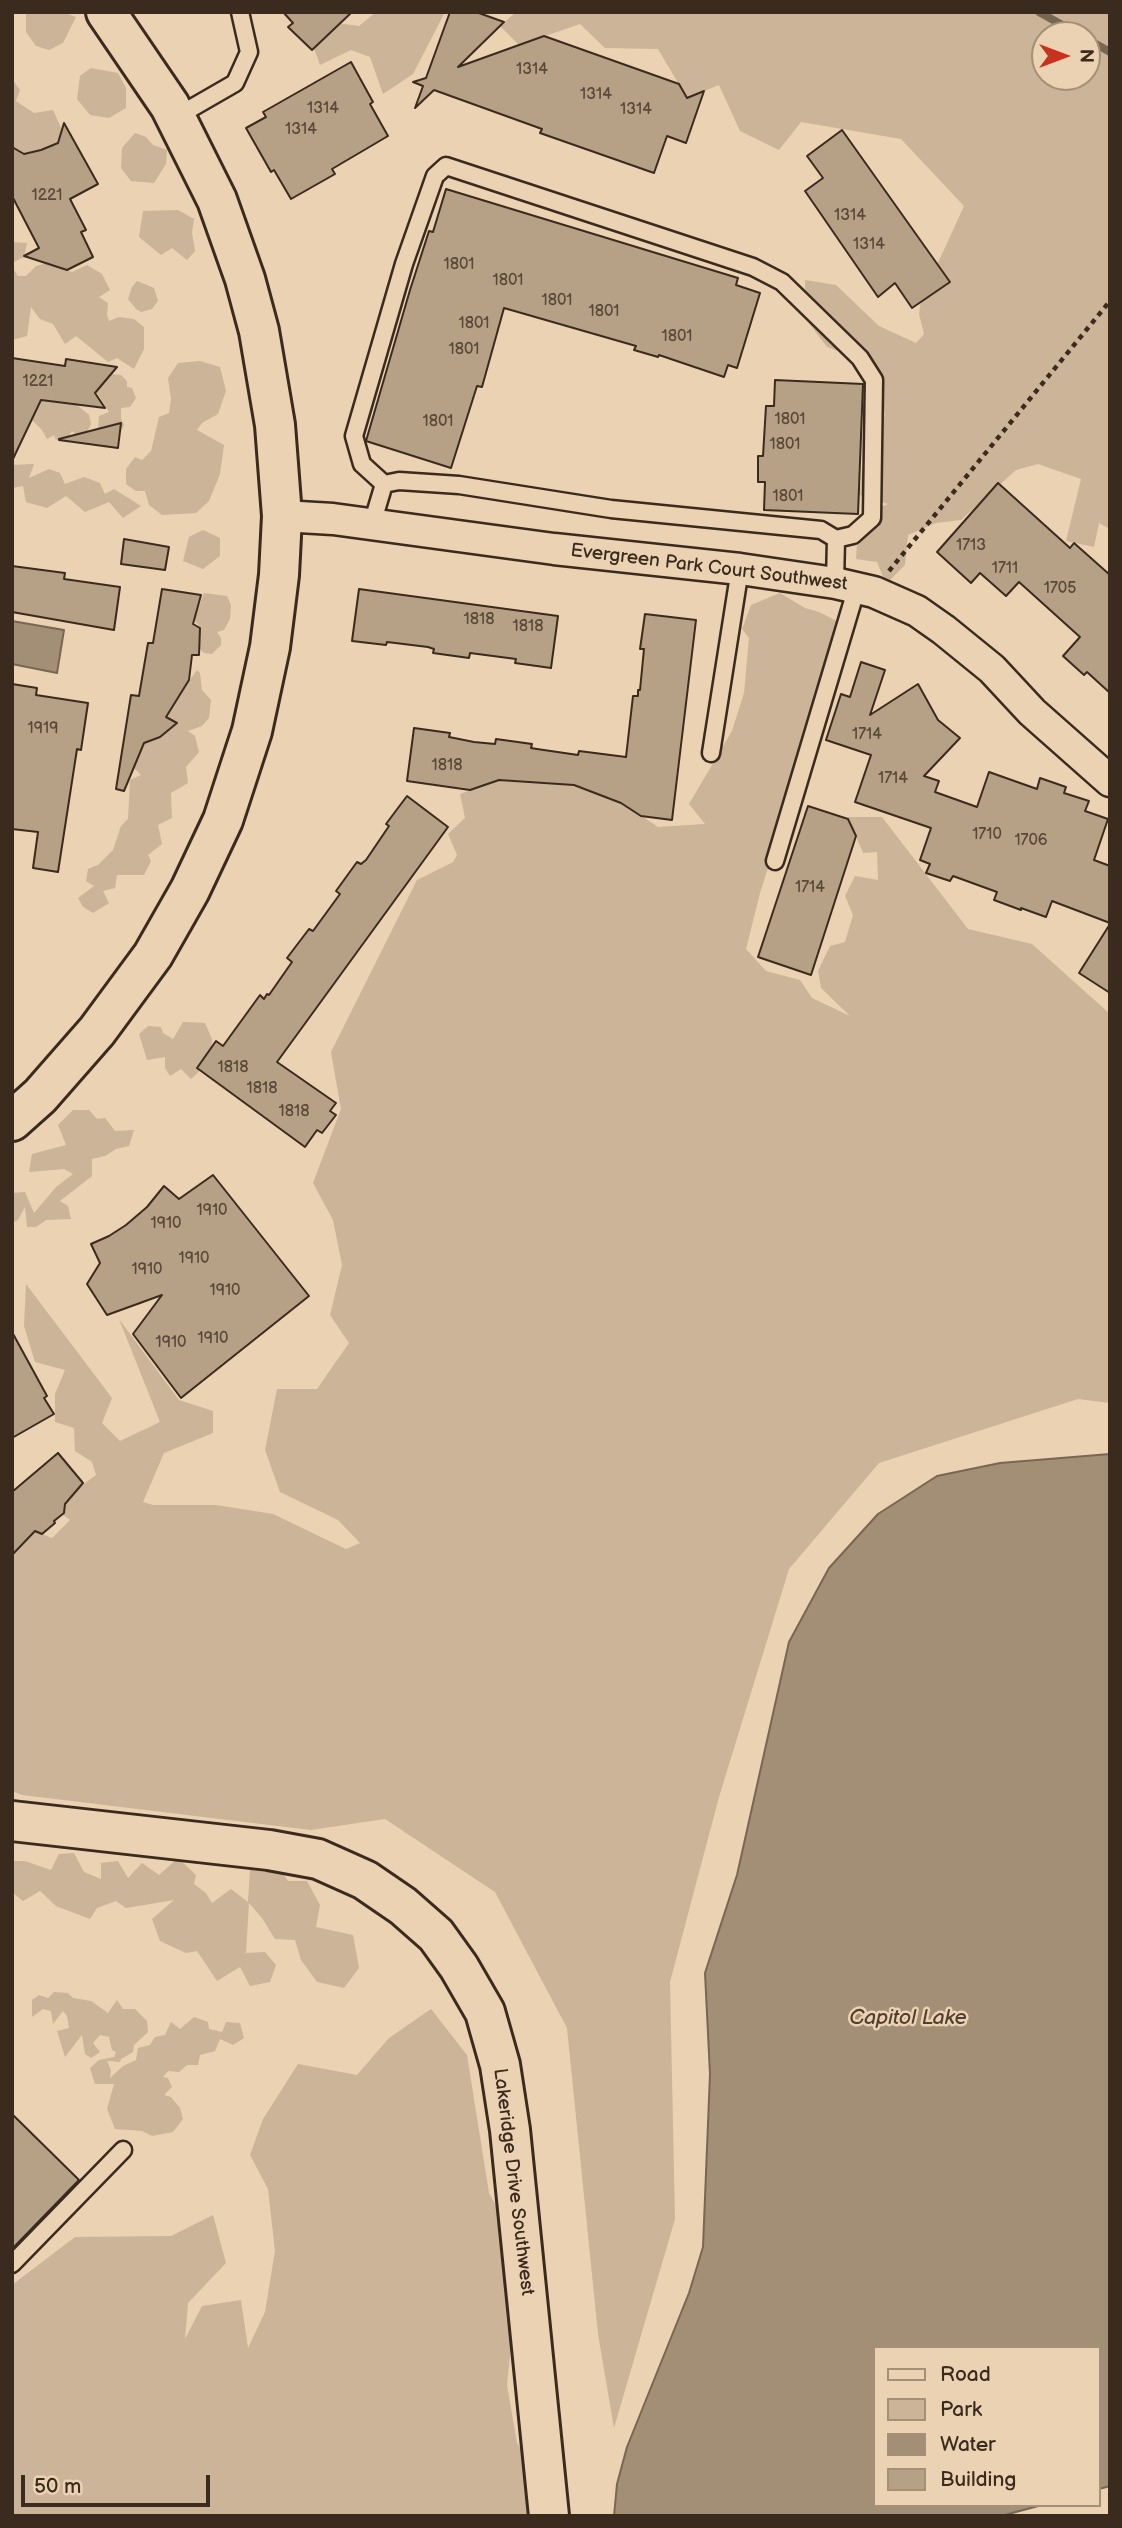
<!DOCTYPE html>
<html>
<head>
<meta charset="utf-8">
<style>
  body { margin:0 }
  #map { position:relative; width:1122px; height:2528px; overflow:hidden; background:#ead2b2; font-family:"Balsamiq Sans",sans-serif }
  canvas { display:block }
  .frame { position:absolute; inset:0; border:14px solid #3b2a1e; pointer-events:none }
  .legend { position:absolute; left:873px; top:2346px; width:228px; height:161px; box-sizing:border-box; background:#ead2b2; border:2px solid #a48f77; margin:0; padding:9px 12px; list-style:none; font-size:21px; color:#3b2a1e }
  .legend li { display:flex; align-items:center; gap:14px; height:35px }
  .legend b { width:35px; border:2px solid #a48f77 }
  .north { position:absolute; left:1031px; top:21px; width:70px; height:70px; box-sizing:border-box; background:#ead2b2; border:2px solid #a48f77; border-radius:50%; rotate:90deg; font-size:19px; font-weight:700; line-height:28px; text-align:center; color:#3b2a1e }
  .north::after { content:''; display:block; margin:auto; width:24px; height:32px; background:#c8321e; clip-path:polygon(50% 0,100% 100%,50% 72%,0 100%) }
  .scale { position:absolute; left:21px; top:2475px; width:189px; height:32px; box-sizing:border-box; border:4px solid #3b2a1e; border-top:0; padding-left:9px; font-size:21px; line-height:24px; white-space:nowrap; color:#3b2a1e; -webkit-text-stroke:5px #ead2b2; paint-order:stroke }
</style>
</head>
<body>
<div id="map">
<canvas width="1122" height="2528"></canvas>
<div class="frame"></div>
<ul class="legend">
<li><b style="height:9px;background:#ead2b2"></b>Road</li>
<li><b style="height:19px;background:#cbb497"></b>Park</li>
<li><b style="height:19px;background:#a38e76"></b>Water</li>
<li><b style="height:19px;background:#b6a186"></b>Building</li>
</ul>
<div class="north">N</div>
<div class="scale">50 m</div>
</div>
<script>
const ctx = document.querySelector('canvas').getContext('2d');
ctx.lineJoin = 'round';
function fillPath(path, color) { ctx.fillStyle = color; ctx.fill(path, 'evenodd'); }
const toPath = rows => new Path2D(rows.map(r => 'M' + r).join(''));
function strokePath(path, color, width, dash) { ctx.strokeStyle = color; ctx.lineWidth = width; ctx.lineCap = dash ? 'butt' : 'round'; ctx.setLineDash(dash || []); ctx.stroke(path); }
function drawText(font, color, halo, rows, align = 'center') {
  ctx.font = font + ' "Balsamiq Sans",sans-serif'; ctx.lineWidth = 5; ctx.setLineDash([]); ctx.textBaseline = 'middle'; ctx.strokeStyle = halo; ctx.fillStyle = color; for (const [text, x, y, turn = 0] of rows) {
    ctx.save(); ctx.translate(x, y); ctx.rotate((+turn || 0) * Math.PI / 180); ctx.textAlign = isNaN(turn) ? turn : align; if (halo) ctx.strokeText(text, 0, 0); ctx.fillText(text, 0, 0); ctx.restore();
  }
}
const green = toPath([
  [26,12,63,12,76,17,63,43,49,50,36,46,26,32],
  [376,12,445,12,413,74,383,94,370,57,351,50,320,65,310,37,330,22,359,26],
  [516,12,1110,12,1110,529,1099,523,1094,547,1066,541,1081,479,1038,464,1016,470,961,520,936,523,908,535,905,565,886,584,877,562,856,559,859,515,888,504,860,495,862,467,871,453,866,427,885,415,878,394,846,354,827,347,805,318,805,280,836,285,879,326,916,343,924,334,919,314,921,300,964,206,901,139,801,122,779,150,740,131,719,85,687,98,658,49,605,48,580,24,519,45,500,26],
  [1045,35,1087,35,1087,77,1045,77],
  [91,68,118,73,126,88,126,108,109,118,90,115,77,99,80,76],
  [12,79,20,90,16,101,34,113,53,110,62,130,58,143,42,150,24,154,12,147],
  [135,133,146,137,153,145,167,150,166,164,154,183,131,181,121,168,122,148],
  [178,210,194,219,192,233,195,251,187,260,172,248,161,255,139,237,143,211],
  [12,242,27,243,24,257,12,263],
  [47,263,72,272,87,265,102,274,110,290,99,297,108,303,107,315,109,321,119,317,134,319,144,327,144,349,134,369,117,358,108,362,76,336,65,344,53,324,40,319,31,307,27,336,12,340,12,267,18,276,26,276,36,266],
  [137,281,154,288,158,301,152,309,141,312,136,309,128,299,132,287],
  [200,361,220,367,226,391,218,414,202,423,197,430,224,445,220,474,209,501,196,513,162,515,149,505,145,491,136,491,126,484,126,469,135,457,142,460,151,451,159,417,169,413,171,399,168,378,178,363],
  [111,374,121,375,127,381,127,387,132,388,136,398,130,407,121,408,121,418,124,425,119,435,98,430,99,416,109,412,94,388],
  [66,396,89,415,91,424,87,432,80,438,72,431,69,436,56,440,54,435,47,439,42,430,32,420,36,411,41,400],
  [34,464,29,478,49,469,60,473,65,484,84,477,100,483,105,494,114,489,141,506,123,518,109,502,85,512,66,496,47,508,26,502,23,486,12,488,12,465],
  [203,530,220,538,220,556,203,569,183,561,189,537],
  [204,593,227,596,231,605,230,619,224,630,217,632,221,638,221,645,212,654,204,653,198,647,196,630,201,628,194,620],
  [780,593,805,608,819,612,845,625,760,893,746,949,766,971,800,980,812,998,850,1016,821,988,818,971,830,946,845,942,853,915,845,896,855,876,878,880,877,852,863,853,848,817,882,817,968,929,1032,944,1110,1014,1110,1403,1078,1399,879,1463,789,1569,719,1797,670,1982,675,2219,614,2428,598,2334,567,2028,495,1892,385,1819,311,1830,22,1795,12,1791,12,1553,35,1531,52,1538,70,1520,63,1515,65,1504,77,1489,96,1475,92,1462,75,1451,74,1428,55,1422,55,1394,65,1370,35,1362,24,1326,26,1284,112,1398,102,1423,120,1441,160,1422,119,1319,179,1400,213,1411,213,1433,164,1453,143,1502,153,1505,216,1505,273,1514,346,1549,360,1543,338,1520,280,1492,265,1450,277,1389,317,1389,349,1343,330,1315,342,1265,333,1220,313,1183,341,1109,331,1052,417,880,453,862,457,855,448,834,465,818,460,794,499,780,574,785,621,802,658,827,705,824,689,804,732,731,744,693,749,638,742,629,751,605],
  [197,670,200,673,202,690,211,700,209,718,202,726,188,731,195,736,199,752,186,767,188,783,171,793,172,818,158,825,162,844,148,855,151,861,144,875,117,875,115,888,103,891,109,903,93,913,83,907,78,898,94,886,86,881,88,869,98,865,113,850,121,826,128,819,130,780,141,775,134,768,144,743,160,737,177,724,164,716],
  [183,1022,205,1023,212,1039,211,1056,205,1066,191,1079,181,1069,170,1076,165,1068,165,1057,147,1060,139,1034,148,1026,161,1027,163,1033,173,1039],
  [73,1110,89,1110,97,1119,105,1118,115,1131,134,1130,129,1146,116,1149,105,1156,92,1159,92,1176,60,1201,68,1206,71,1219,46,1220,36,1227,27,1227,25,1207,18,1220,12,1223,12,1193,25,1192,34,1213,56,1187,73,1174,64,1169,29,1172,32,1154,66,1145,58,1125],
  [74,1853,84,1872,101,1879,101,1863,118,1861,128,1878,142,1863,159,1875,178,1858,196,1875,194,1884,206,1893,212,1903,231,1889,248,1902,250,1869,278,1866,288,1881,307,1881,320,1905,316,1927,353,1935,359,1968,344,1988,317,1982,301,1960,295,1940,275,1939,262,1918,249,1903,246,1953,265,1952,276,1965,270,1982,250,1986,240,1967,217,1981,197,1951,186,1953,160,1941,152,1919,174,1900,126,1908,116,1901,97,1908,90,1919,56,1906,40,1891,23,1901,12,1892,12,1861,25,1861,51,1870,59,1854],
  [54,1992,68,1993,73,1998,91,2001,108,2013,117,2000,123,2009,135,2009,147,2021,148,2032,134,2045,133,2052,121,2059,120,2062,107,2061,111,2070,110,2078,123,2066,136,2060,138,2048,150,2045,155,2037,165,2035,171,2022,180,2029,194,2017,208,2022,209,2029,222,2032,226,2022,240,2023,244,2038,233,2045,220,2039,215,2051,200,2055,198,2065,187,2065,179,2072,168,2071,163,2077,168,2078,172,2087,164,2095,171,2097,180,2108,183,2119,173,2132,152,2136,142,2131,115,2129,107,2109,114,2084,95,2084,90,2068,99,2060,114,2057,116,2052,112,2050,109,2037,100,2035,93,2043,100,2052,91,2058,85,2054,82,2035,65,2057,57,2031,69,2028,67,2016,63,2011,53,2024,51,2011,43,2009,32,2017,32,2000,39,1995,48,1998],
  [431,2009,467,2055,489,2193,508,2227,514,2314,507,2385,517,2443,538,2476,529,2516,12,2516,12,2285,75,2237,171,2236,213,2215,226,2263,188,2303,185,2339,202,2306,241,2300,248,2348,265,2312,275,2251,268,2189,250,2155,263,2119,298,2064,357,2075,389,2038]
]);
const water = toPath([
  [12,621,64,630,57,673,12,664,12,621],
  [1110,1454,1110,2486,1099,2489,1099,2348,875,2348,875,2505,1042,2505,1001,2516,614,2516,617,2484,627,2447,689,2293,703,2247,710,2074,705,1973,737,1875,789,1642,829,1568,878,1514,937,1476,1000,1463,1110,1454]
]);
const stream = toPath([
  [1039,12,1080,35],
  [1087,39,1110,52]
]);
const building = toPath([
  [283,12,352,12,312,50,288,27,293,23,283,12],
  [450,12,476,12,504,22,458,67,544,36,679,84,687,98,704,91,686,143,667,136,654,173,540,133,542,129,434,90,415,108,423,86,413,82,426,78,450,12],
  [351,62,373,102,370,104,388,136,332,169,335,174,291,199,274,170,271,172,246,128,266,117,263,112,351,62],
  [64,123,98,184,70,199,86,230,81,232,93,257,67,270,24,256,39,248,12,196,12,147,24,154,41,150,58,143,64,123],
  [842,130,950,282,912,308,895,283,878,297,805,191,823,178,807,156,842,130],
  [446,189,738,278,736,285,760,293,737,368,728,365,724,377,659,355,658,357,634,350,636,346,504,308,482,387,477,386,451,468,366,441,410,290,429,231,433,232,446,189],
  [12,358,65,366,66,359,117,367,95,393,105,408,41,400,12,461,12,358],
  [775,380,863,384,858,514,764,510,765,482,758,482,758,456,763,456,766,406,774,406,775,380],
  [121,423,118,448,59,440,59,439,121,423],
  [998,483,1070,548,1074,543,1110,575,1110,693,1087,672,1084,675,1063,656,1080,637,1019,582,1006,596,980,573,971,583,937,552,998,483],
  [124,539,169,547,165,570,121,564,124,539],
  [12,566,65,573,64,579,120,587,114,630,12,612,12,566],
  [162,589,201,595,193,624,200,628,199,655,192,655,189,680,166,717,177,723,160,737,144,743,124,791,116,789,131,695,139,696,148,643,153,643,162,589],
  [359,589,558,616,551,668,515,663,516,659,470,653,469,658,433,653,434,649,428,647,387,642,386,645,352,641,359,589],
  [645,614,696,620,672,820,641,816,621,803,574,785,499,780,470,790,407,781,414,728,450,733,449,737,474,742,495,744,496,739,532,744,531,748,537,749,578,755,579,751,626,757,633,696,638,696,638,690,640,690,644,649,640,649,645,614],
  [861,662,885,670,870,715,918,684,938,720,960,738,924,776,939,781,935,792,977,807,989,772,1037,789,1040,778,1066,787,1064,793,1089,801,1085,811,1108,819,1094,860,1110,866,1110,923,1052,901,1046,917,1021,908,1021,910,994,900,997,892,953,876,950,881,926,873,930,864,920,860,931,828,855,802,871,755,826,740,841,694,850,697,861,662],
  [12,684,37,688,36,695,88,703,81,750,77,749,58,872,33,868,38,832,12,829,12,684],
  [407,796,448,827,277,1062,336,1103,330,1111,336,1115,322,1133,317,1130,305,1147,197,1068,216,1041,223,1046,260,995,264,999,267,994,269,995,292,962,287,958,309,929,313,931,340,894,336,891,357,862,361,864,366,860,389,826,386,824,407,796],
  [808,806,848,819,856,836,811,975,758,957,808,806],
  [1110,924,1110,993,1079,973,1110,924],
  [213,1175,309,1296,181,1398,133,1334,162,1295,107,1315,87,1284,100,1263,91,1244,109,1236,126,1225,147,1207,164,1186,179,1199,213,1175],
  [12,1332,47,1396,44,1398,54,1414,12,1438,12,1332],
  [58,1453,83,1483,65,1504,64,1513,54,1521,55,1523,42,1534,35,1531,12,1555,12,1492,58,1453],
  [12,2114,79,2180,12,2249,12,2114]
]);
const path = toPath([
  [889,571,1110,301]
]);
const service = toPath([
  [176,117,235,83,249,52,240,12],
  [384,484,362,464,354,436,404,264,435,176,446,166,753,267,782,282,860,358,874,380,872,518,853,535,836,539],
  [372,524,384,484,399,481,459,485,611,509,821,530,836,539,835,583],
  [711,753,740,569],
  [775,861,857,587],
  [12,2264,123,2150]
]);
const minor = toPath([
  [282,516,333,519,554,549,740,569,835,583,874,592,917,611,944,630,992,669,1032,712,1110,781]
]);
const tertiary = toPath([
  [12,1121,40,1096,97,1031,153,955,190,890,223,820,252,731,270,647,279,575,282,516,275,425,259,331,245,279,217,200,170,106,106,12],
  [12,1821,269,1850,318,1859,365,1880,403,1906,436,1935,459,1967,485,2012,500,2065,510,2130,549,2516]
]);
const numberNames = [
  ["1314",532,70],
  ["1314",596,95],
  ["1314",323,109],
  ["1314",636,110],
  ["1314",301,130],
  ["1221",47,196],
  ["1314",850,216],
  ["1314",869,245],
  ["1801",459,265],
  ["1801",508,281],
  ["1801",557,301],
  ["1801",604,312],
  ["1801",474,324],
  ["1801",677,337],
  ["1801",464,350],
  ["1221",38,382],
  ["1801",790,420],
  ["1801",438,422],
  ["1801",785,445],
  ["1801",788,497],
  ["1713",971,546],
  ["1711",1005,569],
  ["1705",1060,589],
  ["1818",479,620],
  ["1818",528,627],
  ["1919",43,729],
  ["1714",867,735],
  ["1818",447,766],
  ["1714",893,779],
  ["1710",987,835],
  ["1706",1031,841],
  ["1714",810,888],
  ["1818",233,1068],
  ["1818",262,1089],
  ["1818",294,1112],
  ["1910",212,1211],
  ["1910",166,1224],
  ["1910",194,1259],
  ["1910",147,1270],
  ["1910",225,1291],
  ["1910",213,1339],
  ["1910",171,1343]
];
const streetNames = [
  ["Evergreen Park Court Southwest",709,568,7],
  ["Lakeridge Drive Southwest",513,2182,83]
];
const waterNames = [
  ["Capitol Lake",908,2019]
];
fillPath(green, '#cbb497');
fillPath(water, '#a38e76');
strokePath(water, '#796653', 2);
strokePath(stream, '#796653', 8);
fillPath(building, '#b6a186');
strokePath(building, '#3b2a1e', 2);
strokePath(service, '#3b2a1e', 21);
strokePath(minor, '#3b2a1e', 35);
strokePath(tertiary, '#3b2a1e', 44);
strokePath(path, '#3b2a1e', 4.5, [5, 5]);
strokePath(service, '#ead2b2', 16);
strokePath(minor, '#ead2b2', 30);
strokePath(tertiary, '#ead2b2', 38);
drawText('16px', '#5a4838', null, numberNames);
drawText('19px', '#3b2a1e', '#ead2b2', streetNames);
drawText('italic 21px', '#503e30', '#ead2b2', waterNames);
</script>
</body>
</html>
